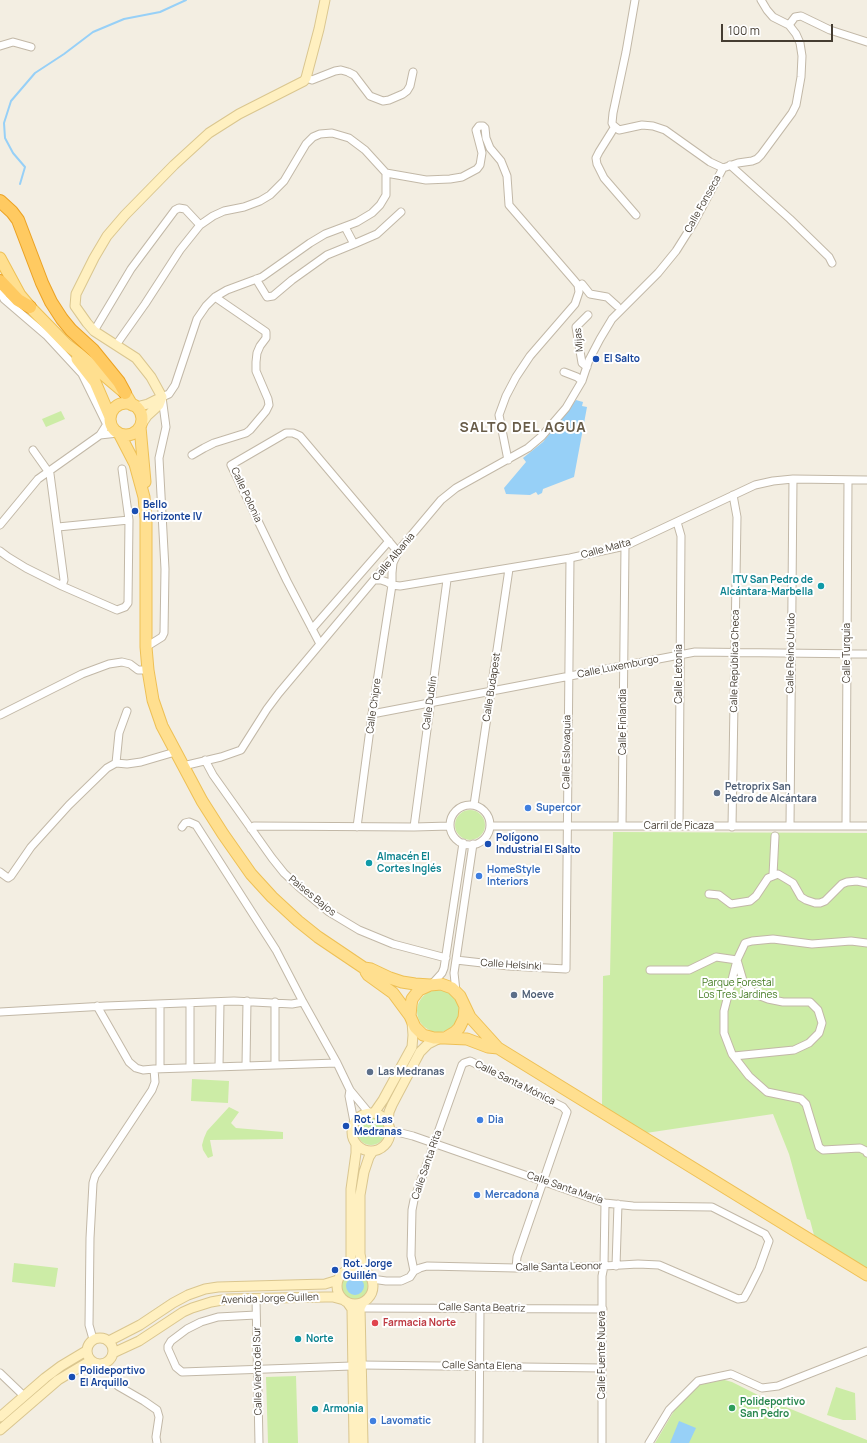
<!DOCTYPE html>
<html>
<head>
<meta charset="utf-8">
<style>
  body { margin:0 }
  #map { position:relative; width:867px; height:1443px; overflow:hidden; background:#f3eee2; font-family:Manrope,sans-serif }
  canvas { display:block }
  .scale { position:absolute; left:721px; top:24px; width:112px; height:18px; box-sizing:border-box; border:2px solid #453d32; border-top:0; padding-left:5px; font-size:12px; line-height:14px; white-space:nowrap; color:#453d32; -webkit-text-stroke:3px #fff; paint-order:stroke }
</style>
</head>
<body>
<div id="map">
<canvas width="867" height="1443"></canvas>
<div class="scale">100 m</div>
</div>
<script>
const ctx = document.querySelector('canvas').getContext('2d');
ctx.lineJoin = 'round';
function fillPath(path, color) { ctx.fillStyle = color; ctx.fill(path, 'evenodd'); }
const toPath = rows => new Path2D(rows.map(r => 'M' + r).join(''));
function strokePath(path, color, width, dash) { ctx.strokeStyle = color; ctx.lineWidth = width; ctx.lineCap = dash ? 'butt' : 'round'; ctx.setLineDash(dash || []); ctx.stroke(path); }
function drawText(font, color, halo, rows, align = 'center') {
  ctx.font = font + ' Manrope,sans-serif'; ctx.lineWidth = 4; ctx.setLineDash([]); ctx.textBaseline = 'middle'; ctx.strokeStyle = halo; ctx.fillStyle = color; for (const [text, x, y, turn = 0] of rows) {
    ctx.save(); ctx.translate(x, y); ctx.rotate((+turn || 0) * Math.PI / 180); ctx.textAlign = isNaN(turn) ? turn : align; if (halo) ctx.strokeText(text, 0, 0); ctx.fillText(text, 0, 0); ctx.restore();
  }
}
const green = toPath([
  [61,411,65,419,46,427,42,419],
  '455 825a15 15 0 1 1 30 0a15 15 0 1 1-30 0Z',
  [613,832,867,833,867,1271,815,1239,810,1220,807,1219,789,1154,773,1114,646,1133,602,1106,603,976,610,975],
  '417 1011a21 21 0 1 1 42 0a21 21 0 1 1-42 0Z',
  [192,1079,229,1081,228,1103,191,1101],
  [229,1107,239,1112,231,1123,236,1128,283,1132,283,1139,210,1140,213,1156,208,1158,203,1150,202,1145,204,1138,207,1131],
  '357 1131a14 14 0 1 1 28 0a14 14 0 1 1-28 0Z',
  [14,1263,58,1268,55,1287,12,1282],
  '341 1286a14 14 0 1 1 28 0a14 14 0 1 1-28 0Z',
  [296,1376,298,1443,268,1443,266,1377],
  [721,1379,732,1382,766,1399,867,1440,867,1443,655,1443,678,1404,698,1384],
  [836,1387,855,1393,856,1420,843,1420,827,1415]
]);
const water = toPath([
  [576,400,583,402,582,406,587,407,574,477,543,489,542,493,538,495,536,492,530,495,506,494,504,488,526,462,523,458,543,442],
  '346 1286a9 9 0 1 1 18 0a9 9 0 1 1-18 0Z',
  [679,1421,696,1428,689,1443,670,1443]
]);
const stream = toPath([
  [20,184,25,167,13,153,5,138,4,123,11,101,35,73,64,54,93,32,124,19,160,12,186,0]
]);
const street = toPath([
  [635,0,626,52,613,113,612,123,613,125,619,130,642,125,653,126,665,130,710,162,723,168],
  [789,25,795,17,801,16,830,30,867,42],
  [0,46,13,42,31,47],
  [306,78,312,80,335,71,341,70,348,72,354,75,370,96,383,101,389,100,403,94,407,91,410,86,413,72],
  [614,128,599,152,596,158,597,164,604,178,636,215],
  [730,165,790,219,829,257,832,263],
  [354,244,377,234,401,212],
  [256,279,267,297,273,296,292,280,327,255,354,244,345,227],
  [582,284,590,294,607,297,617,306],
  [0,292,4,299,46,335,82,374,107,425],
  [94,331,131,269,175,210,179,208,185,209,200,225],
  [116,345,145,304,180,250,200,225,213,216,224,211,244,207,260,201,270,195,284,181,306,144,313,137,320,134,332,133,349,138,365,150,386,173,426,180,450,179,462,177,477,169,480,165,482,153,476,130,479,126,483,126,485,128,486,138,490,148,501,161,507,176,509,205,573,279,578,285,579,292,575,304,530,356,516,377,506,396,499,415,508,460],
  [587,367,582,363,576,327,588,315],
  [564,372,577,377,582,381],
  [100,435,118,433],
  [33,450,50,474,64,580,62,586],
  [192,455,204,448,214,443,246,433,250,430,266,411,269,405,268,399,256,371,256,362,257,353,260,346,266,338,266,332,215,297],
  [677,522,681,536,679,826],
  [0,525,38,479,100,435,109,421],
  [58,527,129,520],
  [0,551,8,557,26,568,62,586,117,610,125,607,128,603,129,520,122,469],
  [374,580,381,580,387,582,392,585,400,586,570,558,625,546,755,485,773,481,793,479,867,480],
  [312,629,389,541],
  [320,644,287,581,231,465,286,433,293,433,300,436,398,552,393,563,392,573,392,585,372,714,357,827],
  [146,647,162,637,164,633,165,569,159,458,166,427,162,397,169,394,175,385,197,319,206,306,215,297,227,290,262,277,310,243,325,234,357,222,372,213,380,205,386,195,386,173],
  [372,714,695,652,867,654],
  [0,715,82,674,109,664,122,662,130,664,138,670,148,670],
  [205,760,213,775,272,858,284,873,299,887,329,912,359,930,393,944,446,958],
  [116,763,119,733,127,711],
  [183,766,221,757,241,750,267,709,279,693,441,500,456,488,528,448,542,436,566,408,582,381,589,360,600,339,612,319,658,273,676,251,693,224,723,168,738,163,752,161,757,159,761,155,792,113,796,105,801,77,802,56,800,43,796,34,789,25,773,17,767,10,761,0],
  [474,805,509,569],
  '450 825a20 20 0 1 1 40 0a20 20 0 1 1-40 0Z',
  [491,826,867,826],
  [622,826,625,546],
  [790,826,793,479],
  [846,826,848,480],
  [182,827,185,823,189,822,196,825,276,950,303,1002,337,1063,350,1090,369,1113],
  [414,827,447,580],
  [732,827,737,517,733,495],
  [251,829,254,826,414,827,450,826],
  [0,872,8,878,11,876,31,847,69,805,107,768,116,763,127,764,141,762,175,752],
  [773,875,775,836],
  [709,894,719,895,731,904,750,901,756,896,768,878,778,874,793,883,801,897,806,900,815,903,820,903,825,901,842,884,847,882,857,881,867,883],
  [456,960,509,966,566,969,570,558],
  [650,970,689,970,716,957,737,960,724,1011,724,1033,732,1054,749,1076,767,1092,801,1099,806,1104,819,1147,823,1150,860,1148,866,1151,867,1153],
  [432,984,442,973,444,968,463,843],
  [456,991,454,973,473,844],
  [190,1003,190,1068],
  [97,1006,129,1062,136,1068,143,1070,154,1069],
  [0,1012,106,1006,234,1001,292,1004,303,1002],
  [734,1056,794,1050,809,1043,819,1033,822,1023,818,1010,810,1002,783,1002,768,999,755,994,744,984,737,960,745,943,752,941,773,939,812,944,851,941,867,943],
  [275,1065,275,1002],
  [246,1066,247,1001],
  [219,1067,220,1002],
  [160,1069,160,1004],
  [350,1090,349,1096,354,1122],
  [616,1266,618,1204],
  [414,1271,411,1256,412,1210,414,1200,462,1065,464,1063,470,1061,563,1107,567,1112,517,1257,516,1268],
  [372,1279,386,1281,401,1281,410,1277,414,1271,420,1268,427,1266,516,1268,604,1266,638,1264,659,1265,738,1299,744,1298,748,1291,759,1269,769,1241,765,1234,712,1207,633,1206,605,1203,413,1136,397,1132,390,1132],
  [256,1299,259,1443],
  [360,1308,603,1309],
  [256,1315,218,1317,201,1322,187,1329,171,1341,168,1346,168,1349,176,1367,182,1372,352,1366],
  [93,1339,89,1325,90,1238,93,1183,95,1176,152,1090,155,1082,154,1069,337,1063],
  [362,1365,602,1368],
  [0,1373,24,1396],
  [118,1386,144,1401,157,1410,159,1417,156,1437,157,1443],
  [479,1443,480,1308],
  [602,1443,602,1276,604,1266,605,1203],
  [649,1443,669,1410,698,1381,731,1374,762,1388,778,1386,867,1351]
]);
const secondary = toPath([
  [162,397,151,377,136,358,94,331,87,323,75,306,76,294,94,258,107,236,125,215,174,165,209,133,239,114,304,81,306,78,319,29,325,0],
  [136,407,148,404,162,397],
  [141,425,147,416,159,405,162,397],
  [374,1113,383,1100,412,1047,413,1035,412,1022],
  '352 1132a19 19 0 1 1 38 0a19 19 0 1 1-38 0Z',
  [388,1123,389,1112,392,1105,420,1052,428,1044,440,1038],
  '337 1286a18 18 0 1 1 36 0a18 18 0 1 1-36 0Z',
  [351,1268,351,1189,356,1153,356,1144],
  [363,1269,360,1254,360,1195,364,1172,369,1157,373,1151],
  [347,1302,352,1309,354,1443],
  [363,1302,360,1308,363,1443],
  '87 1351a13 13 0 1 1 26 0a13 13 0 1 1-26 0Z',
  [109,1341,140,1325,173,1303,188,1295,205,1289,218,1287,325,1284,338,1280],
  [113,1353,139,1341,183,1312,192,1308,211,1302,228,1299,325,1297,333,1297,344,1300],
  [0,1417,45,1378,61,1366,86,1351],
  [0,1430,58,1380,90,1361]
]);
const primary = toPath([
  [0,258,20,295,30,307,67,345,79,354,125,393,132,405],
  [77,359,95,382,110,417],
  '110 419a16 16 0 1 1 32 0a16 16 0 1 1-32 0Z',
  [140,427,145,482],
  [120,435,135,464,144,497,146,519,146,647,148,670,153,700,162,726,202,801,223,834,251,874,272,897,298,921,318,937,364,968,371,969,390,978,402,982,415,984,430,985],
  [366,972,368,975,393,993,410,1016],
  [445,1038,455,1032,459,1028,464,1018,465,1007],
  [498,1048,488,1047,467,1039,445,1038,434,1038,423,1035,415,1027,410,1016,411,1005,412,999,419,990,430,985,441,984,452,988,460,996,470,1017,498,1048,867,1275]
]);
const highway = toPath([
  [0,201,12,212,18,220,42,283,51,302,62,319,71,330,93,350,119,382,125,393],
  [0,281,18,300,30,307]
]);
const markers = [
  [596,359,4,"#1a4fb4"],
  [135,511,4,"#1a4fb4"],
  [821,586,4,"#0f9aa8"],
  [717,793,4,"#5c6f8a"],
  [528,808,4,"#3f7fe0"],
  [488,844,4,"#1a4fb4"],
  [369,863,4,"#0f9aa8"],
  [479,876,4,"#3f7fe0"],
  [514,995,4,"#5c6f8a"],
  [370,1072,4,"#5c6f8a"],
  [480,1120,4,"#3f7fe0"],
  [346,1126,4,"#1a4fb4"],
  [477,1195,4,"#3f7fe0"],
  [335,1270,4,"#1a4fb4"],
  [375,1323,4,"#e0444e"],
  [298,1339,4,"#0f9aa8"],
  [72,1377,4,"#1a4fb4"],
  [732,1408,4,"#2e9e5b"],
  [315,1409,4,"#0f9aa8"],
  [373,1421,4,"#3f7fe0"]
];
const streetNames = [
  ["Calle Fonseca",703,204,-61],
  ["Mijas",579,340,-94],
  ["Calle Polonia",246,495,65],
  ["Calle Malta",606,549,-15],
  ["Calle Albania",394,557,-50],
  ["Calle Reino Unido",791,653,-89],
  ["Calle Turquía",847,653,-90],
  ["Calle República Checa",735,661,-89],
  ["Calle Luxemburgo",618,667,-11],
  ["Calle Letonia",679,674,-90],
  ["Calle Budapest",492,687,-81],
  ["Calle Dublín",430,703,-82],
  ["Calle Chipre",374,706,-82],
  ["Calle Finlandia",623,722,-90],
  ["Calle Eslovaquia",567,752,-89],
  ["Carril de Picaza",679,826],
  ["Paises Bajos",312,896,39],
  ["Calle Helsinki",511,965,4],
  ["Calle Santa Mónica",515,1083,26],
  ["Calle Santa Rita",427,1165,-71],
  ["Calle Santa María",565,1188,19],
  ["Calle Santa Leonor",559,1267,-1],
  ["Avenida Jorge Guillen",270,1299,-2],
  ["Calle Santa Beatriz",482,1308,1],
  ["Calle Fuente Nueva",602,1355,-90],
  ["Calle Santa Elena",482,1366,1],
  ["Calle Viento del Sur",258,1371,-91]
];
const transitNames = [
  ["El Salto",604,359],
  ["Bello",143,505],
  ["Horizonte IV",143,517],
  ["Polígono",496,838],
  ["Industrial El Salto",496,850],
  ["Rot. Las",354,1120],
  ["Medranas",354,1132],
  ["Rot. Jorge",343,1264],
  ["Guillén",343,1276],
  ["Polideportivo",80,1371],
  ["El Arquillo",80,1383]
];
const cultureNames = [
  ["ITV San Pedro de",813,580,"right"],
  ["Alcántara-Marbella",813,592,"right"],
  ["Almacén El",377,857],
  ["Cortes Inglés",377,869],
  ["Norte",306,1339],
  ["Armonia",323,1409]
];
const serviceNames = [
  ["Petroprix San",725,787],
  ["Pedro de Alcántara",725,799],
  ["Moeve",522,995],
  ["Las Medranas",378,1072]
];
const shopNames = [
  ["Supercor",536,808],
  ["HomeStyle",487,870],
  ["Interiors",487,882],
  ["Dia",488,1120],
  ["Mercadona",485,1195],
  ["Lavomatic",381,1421]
];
const parkNames = [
  ["Parque Forestal",738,983],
  ["Los Tres Jardines",738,995]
];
const healthNames = [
  ["Farmacia Norte",383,1323]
];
const leisureNames = [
  ["Polideportivo",740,1402],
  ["San Pedro",740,1414]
];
const districtNames = [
  ["SALTO DEL AGUA",523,428]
];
fillPath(green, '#cceca6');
fillPath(water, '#97d0f7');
strokePath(stream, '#97d0f7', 2);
strokePath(street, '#c2b8a7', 9);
strokePath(secondary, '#dac68f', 11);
strokePath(primary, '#eec055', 13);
strokePath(highway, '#eba224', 14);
strokePath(street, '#fff', 7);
strokePath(secondary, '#fff0c0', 9);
strokePath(primary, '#ffdf8f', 11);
strokePath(highway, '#ffca61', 12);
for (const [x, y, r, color] of markers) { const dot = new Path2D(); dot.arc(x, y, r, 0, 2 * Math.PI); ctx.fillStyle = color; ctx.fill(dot); strokePath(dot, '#fff', 1.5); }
drawText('10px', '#453d32', '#fff', streetNames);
drawText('bold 10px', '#164399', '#fff', transitNames, 'left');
drawText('bold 10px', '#0d838f', '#fff', cultureNames, 'left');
drawText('bold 10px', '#4e5e75', '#fff', serviceNames, 'left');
drawText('bold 10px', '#366cbe', '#fff', shopNames, 'left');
drawText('10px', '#437b21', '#fff', parkNames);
drawText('bold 10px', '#be3a42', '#fff', healthNames, 'left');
drawText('bold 10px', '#27864d', '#fff', leisureNames, 'left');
ctx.letterSpacing = '1px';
drawText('bold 14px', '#685c48', '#fff', districtNames);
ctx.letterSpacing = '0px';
</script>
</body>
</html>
